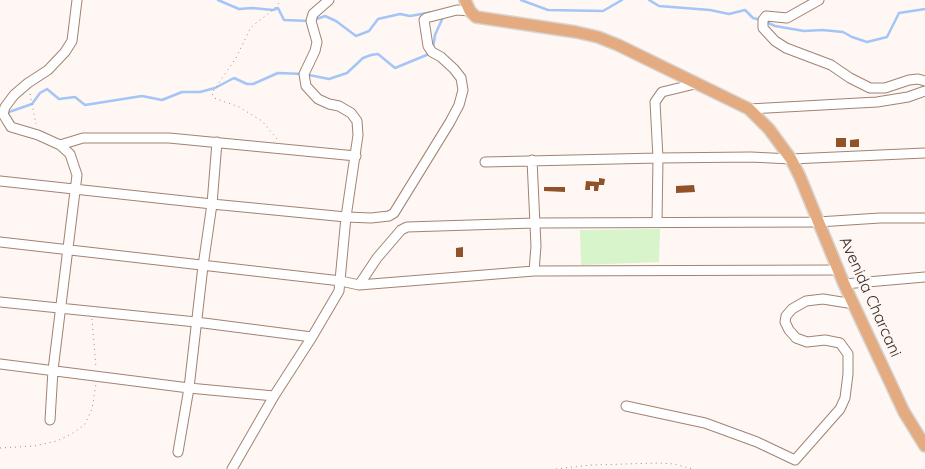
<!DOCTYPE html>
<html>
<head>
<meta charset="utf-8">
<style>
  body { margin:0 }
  canvas { display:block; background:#fef7f3 }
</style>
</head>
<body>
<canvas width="925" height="469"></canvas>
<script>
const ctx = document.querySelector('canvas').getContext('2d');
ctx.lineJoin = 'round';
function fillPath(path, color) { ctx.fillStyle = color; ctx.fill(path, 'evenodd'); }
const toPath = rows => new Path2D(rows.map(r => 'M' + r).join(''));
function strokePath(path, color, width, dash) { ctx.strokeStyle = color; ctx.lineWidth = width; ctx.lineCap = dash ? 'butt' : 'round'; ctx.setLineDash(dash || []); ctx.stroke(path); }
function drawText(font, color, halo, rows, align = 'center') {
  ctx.font = font + ' Quicksand,sans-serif'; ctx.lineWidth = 5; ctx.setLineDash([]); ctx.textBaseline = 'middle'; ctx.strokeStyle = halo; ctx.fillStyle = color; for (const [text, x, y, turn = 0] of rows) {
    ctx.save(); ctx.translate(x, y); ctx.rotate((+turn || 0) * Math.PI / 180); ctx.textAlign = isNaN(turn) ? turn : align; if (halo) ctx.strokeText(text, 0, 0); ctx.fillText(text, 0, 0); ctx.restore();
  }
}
const green = toPath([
  [660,229,659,262,581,265,580,230]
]);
const stream = toPath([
  [218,0,239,9,252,8,273,10,278,8,284,20,311,21,325,16,336,21,356,36,369,31,378,19,400,14,410,16,433,12],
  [521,0,548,10,603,11,622,0],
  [649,0,659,6,710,10,729,14,745,10,753,18,761,20],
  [766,22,775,26,804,31,822,30,843,32,852,37,867,42,887,37,899,13,925,9],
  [433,48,435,35,444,15],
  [6,113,32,104,40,93,47,89,59,99,75,97,85,105,142,96,162,100,182,92,200,92,215,88,234,78,247,84,253,84,278,73,304,74,329,79,347,73,363,58,371,55,378,54,395,68,429,54]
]);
const building = toPath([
  [836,138,846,138,846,147,836,147],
  [859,139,859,147,850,147,850,140],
  [599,178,605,179,604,185,599,185,598,191,594,191,594,186,590,186,590,190,585,190,586,181,599,182],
  [694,185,695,192,676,193,676,186],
  [544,187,565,187,565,192,544,191],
  [463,247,463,257,456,257,456,248]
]);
const path = toPath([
  [30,94,36,124],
  [277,139,262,121,239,107,214,98,212,93,236,58,251,27,273,10,280,2,280,0],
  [92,319,96,368],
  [0,448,34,446,57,441,75,432,85,424,92,409,96,384],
  [556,469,591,465,659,463,674,464,693,469]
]);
const minor = toPath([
  [819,0,787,18,766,16,763,20,763,28,775,41,786,48,831,65,850,78,870,88,885,88,909,80,918,79,925,81],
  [749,109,877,102,908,97,925,91],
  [60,145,83,138,169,138,356,156],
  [532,160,536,246,534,271],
  [485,162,658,158,751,157,791,159,925,153],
  [0,181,212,204,346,217,371,218,389,216,394,213,450,122,459,105,463,90,461,78,454,69,441,57,432,52,428,46,424,20,426,18,457,10,470,11],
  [657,222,658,158,655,102,662,92,695,84],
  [0,242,341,281,359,285,534,271,838,270],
  [844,284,925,277],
  [359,285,377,258,401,230,407,227,534,223,818,222,880,218,925,218],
  [0,302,196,322,312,337],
  [0,364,189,388,274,396],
  [626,406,705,423,757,442,795,460,840,409,845,398,848,374,848,354,840,343,825,340,807,342,796,338,789,330,785,322,786,316,792,309,806,301,823,299,854,304],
  [50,420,53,370,77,175,70,154,60,145,38,135,11,127,3,114,5,107,14,95,28,83,48,70,65,52,72,41,77,0],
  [178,452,189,388,203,266,212,204,217,142],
  [232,469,274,396,312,337,339,291,346,217,358,135,357,121,351,113,339,106,329,104,318,99,306,86,304,74,315,51,317,42,311,21,313,14,329,0]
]);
const major = toPath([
  [465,0,470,11,476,17,576,32,598,37,618,45,749,109,769,129,791,159,800,177,844,284,904,412,925,446]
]);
const streetNames = [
  ["Avenida Charcani",870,297,66]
];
fillPath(green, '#d7f4ca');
strokePath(stream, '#a4c5f7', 2.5);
fillPath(building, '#91522a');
strokePath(minor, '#a28372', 11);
strokePath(major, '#d7d5d3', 14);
strokePath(path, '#958c86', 1, [1, 4]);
strokePath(minor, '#fff', 9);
strokePath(major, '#e3ab7f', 11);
drawText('16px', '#392d25', '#fef7f3', streetNames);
</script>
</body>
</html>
